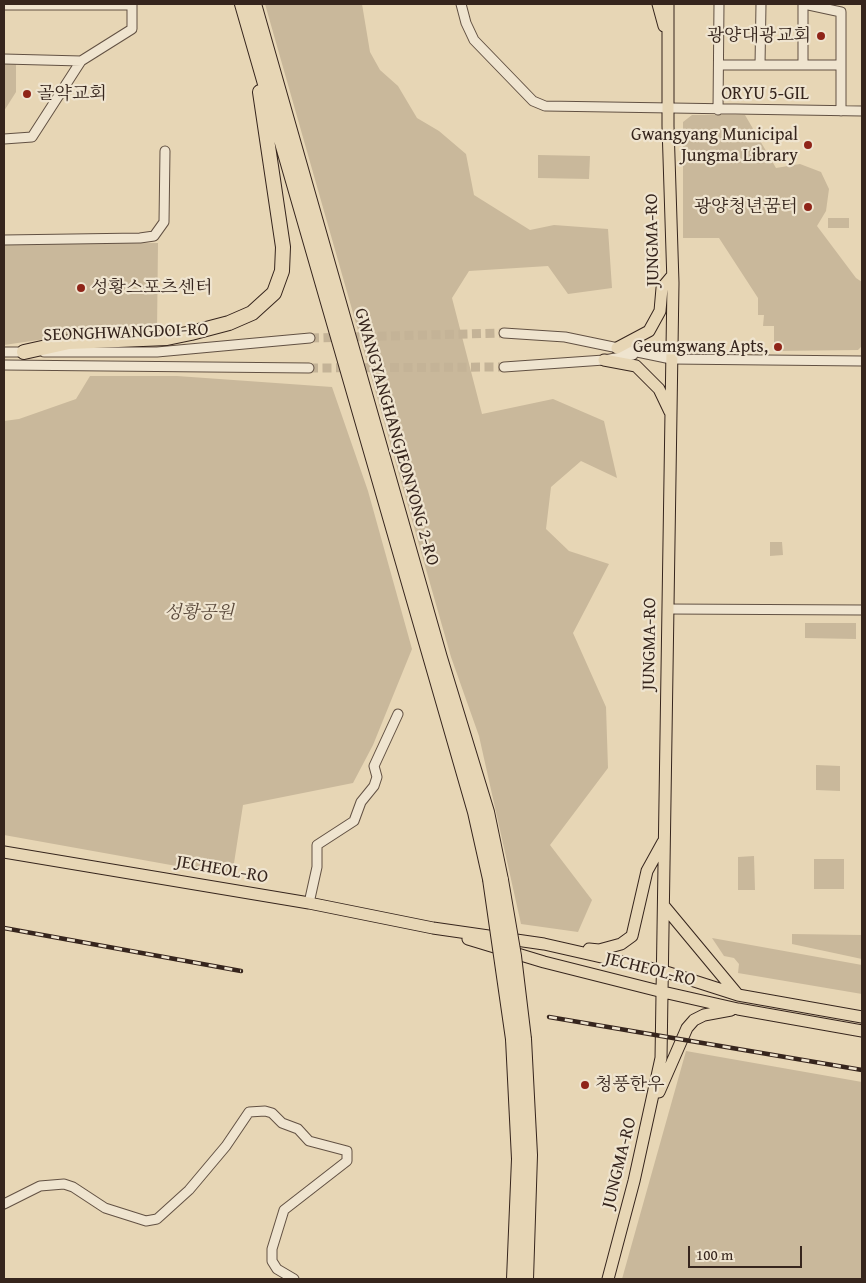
<!DOCTYPE html>
<html>
<head>
<meta charset="utf-8">
<style>
  body { margin:0 }
  #map { position:relative; width:866px; height:1283px; overflow:hidden; background:#e7d6b5; font-family:"Gentium Book Plus",serif }
  canvas { display:block }
  .frame { position:absolute; inset:0; border:5px solid #36251d; pointer-events:none }
  .scale { position:absolute; left:688px; top:1246px; width:114px; height:22px; box-sizing:border-box; border:2px solid #36251d; border-top:0; padding-left:6px; font-size:15px; line-height:18px; white-space:nowrap; color:#36251d; -webkit-text-stroke:4px #efe4cf; paint-order:stroke }
</style>
</head>
<body>
<div id="map">
<canvas width="866" height="1283"></canvas>
<div class="frame"></div>
<div class="scale">100 m</div>
</div>
<script>
const ctx = document.querySelector('canvas').getContext('2d');
ctx.lineJoin = 'round';
function fillPath(path, color) { ctx.fillStyle = color; ctx.fill(path, 'evenodd'); }
const toPath = rows => new Path2D(rows.map(r => 'M' + r).join(''));
function strokePath(path, color, width, dash) { ctx.strokeStyle = color; ctx.lineWidth = width; ctx.lineCap = dash ? 'butt' : 'round'; ctx.setLineDash(dash || []); ctx.stroke(path); }
function drawText(font, color, halo, rows, align = 'center') {
  ctx.font = font + ' "Gentium Book Plus","Noto Serif KR",serif'; ctx.lineWidth = 4.5; ctx.setLineDash([]); ctx.textBaseline = 'middle'; ctx.strokeStyle = halo; ctx.fillStyle = color; for (const [text, x, y, turn = 0] of rows) {
    ctx.save(); ctx.translate(x, y); ctx.rotate((+turn || 0) * Math.PI / 180); ctx.textAlign = isNaN(turn) ? turn : align; if (halo) ctx.strokeText(text, 0, 0); ctx.fillText(text, 0, 0); ctx.restore();
  }
}
const green = toPath([
  [265,4,362,4,370,52,380,70,398,86,417,118,439,131,466,154,474,195,530,230,554,225,608,229,612,288,568,294,548,266,469,271,452,298,482,414,553,399,604,421,617,478,581,461,551,487,546,529,569,551,609,564,573,633,606,707,608,768,550,845,592,900,578,932,521,924,479,736,451,657],
  [4,62,16,62,16,92,4,111],
  [692,115,745,115,776,168,800,164,821,172,829,189,826,211,817,226,856,278,862,282,862,346,858,350,774,351,774,326,763,326,764,315,758,315,758,298,719,238,683,238,683,122],
  [538,155,590,156,589,179,538,178],
  [828,218,849,218,849,228,828,228],
  [158,243,157,331,66,336,4,345,4,244],
  [90,376,177,376,332,387,368,491,412,649,373,745,353,783,243,805,232,876,4,835,4,421,19,419,76,399],
  [770,542,782,542,783,555,770,556],
  [805,623,856,623,856,639,805,638],
  [816,765,840,766,840,791,816,790],
  [754,856,755,890,738,890,738,857],
  [814,859,844,859,844,889,814,889],
  [792,934,862,935,862,959,792,944],
  [712,938,862,965,862,994,738,973,739,964,734,958,724,956],
  [686,1051,862,1082,862,1279,622,1279]
]);
const minorTunnel = toPath([
  [310,338,504,333],
  [309,368,504,367]
]);
const minor = toPath([
  [461,4,466,23,474,40,533,101,545,106,862,111],
  [804,4,841,12,841,111],
  [4,5,132,5],
  [4,59,81,61],
  [719,65,841,65],
  [760,65,761,4],
  [803,65,803,4],
  [718,110,719,4],
  [4,139,32,137,81,61,132,29,132,4],
  [4,240,140,238,154,236,164,222,165,151],
  [504,333,565,337,671,359,862,361],
  [4,352,28,352],
  [44,352,157,352,310,338],
  [4,365,309,368],
  [504,367,604,360,633,355],
  [668,609,862,610],
  [309,903,317,867,317,845,354,821,361,802,374,786,377,777,374,766,398,714],
  [4,1204,40,1186,64,1184,73,1187,105,1208,146,1221,157,1219,189,1190,226,1146,249,1112,265,1111,272,1113,282,1123,298,1129,309,1141,347,1151,347,1161,284,1210,272,1249,272,1261,277,1269,294,1279]
]);
const major = toPath([
  [658,4,664,26],
  [617,348,649,331,660,311,662,288,672,276],
  [604,360,636,366,659,389,670,412],
  [4,852,309,903,433,928,544,944,663,971,738,995,862,1017],
  [664,906,738,995],
  [468,939,544,962,663,992,738,1009,862,1031],
  [589,949,599,950,621,944,632,936,647,871,663,842],
  [659,1092,687,1028,694,1020,704,1015,731,1010],
  [608,1279,634,1181,661,1058,673,283,668,126,668,4]
]);
const highway = toPath([
  [242,4,475,812,490,879],
  [254,4,440,658,487,812,501,880],
  [24,352,69,342,167,338,191,333,229,323,252,313,274,293,282,271,283,247,260,92],
  [513,1039,519,1159,514,1279],
  [524,1039,530,1155,526,1279]
]);
const rail = toPath([
  [4,928,241,971],
  [549,1017,862,1070]
]);
const highwayBridge = toPath([
  [490,879,513,1039],
  [501,880,514,956,524,1039]
]);
const markers = [
  [821,36,5,"#8f2418"],
  [27,94,5,"#8f2418"],
  [808,145,5,"#8f2418"],
  [808,207,5,"#8f2418"],
  [81,288,5,"#8f2418"],
  [778,347,5,"#8f2418"],
  [585,1085,5,"#8f2418"]
];
const poiNames = [
  ["광양대광교회",811,36],
  ["골약교회",37,94,"left"],
  ["Gwangyang Municipal",798,135],
  ["Jungma Library",798,156],
  ["광양청년꿈터",798,207],
  ["성황스포츠센터",91,288,"left"],
  ["Geumgwang Apts,",768,347],
  ["청풍한우",595,1085,"left"]
];
const streetNames = [
  ["ORYU 5-GIL",765,94],
  ["JUNGMA-RO",653,240,-91],
  ["SEONGHWANGDOI-RO",126,333,-2],
  ["GWANGYANGHANGJEONYONG 2-RO",396,437,74],
  ["JUNGMA-RO",650,644,-89],
  ["JECHEOL-RO",222,870,10],
  ["JECHEOL-RO",650,970,14],
  ["JUNGMA-RO",620,1163,-76]
];
const parkNames = [
  ["성황공원",199,613]
];
fillPath(green, '#c9b89b');
strokePath(minorTunnel, '#c4b397', 9, [9, 4.5]);
strokePath(minor, '#625143', 11);
strokePath(major, '#36251d', 13);
strokePath(highway, '#36251d', 16);
strokePath(minor, '#efe4cf', 9);
strokePath(major, '#e7d6b5', 11);
strokePath(highway, '#e7d6b5', 14);
strokePath(rail, '#36251d', 4.5);
strokePath(rail, '#efe4cf', 2.5, [8]);
strokePath(highwayBridge, '#36251d', 16, []);
strokePath(highwayBridge, '#e7d6b5', 14);
for (const [x, y, r, color] of markers) { const dot = new Path2D(); dot.arc(x, y, r, 0, 2 * Math.PI); ctx.fillStyle = color; ctx.fill(dot); strokePath(dot, '#efe4cf', 2); }
drawText('18px', '#36251d', '#efe4cf', poiNames, 'right');
drawText('18px', '#36251d', '#efe4cf', streetNames);
drawText('italic 18px', '#5b4a3c', '#efe4cf', parkNames);
</script>
</body>
</html>
